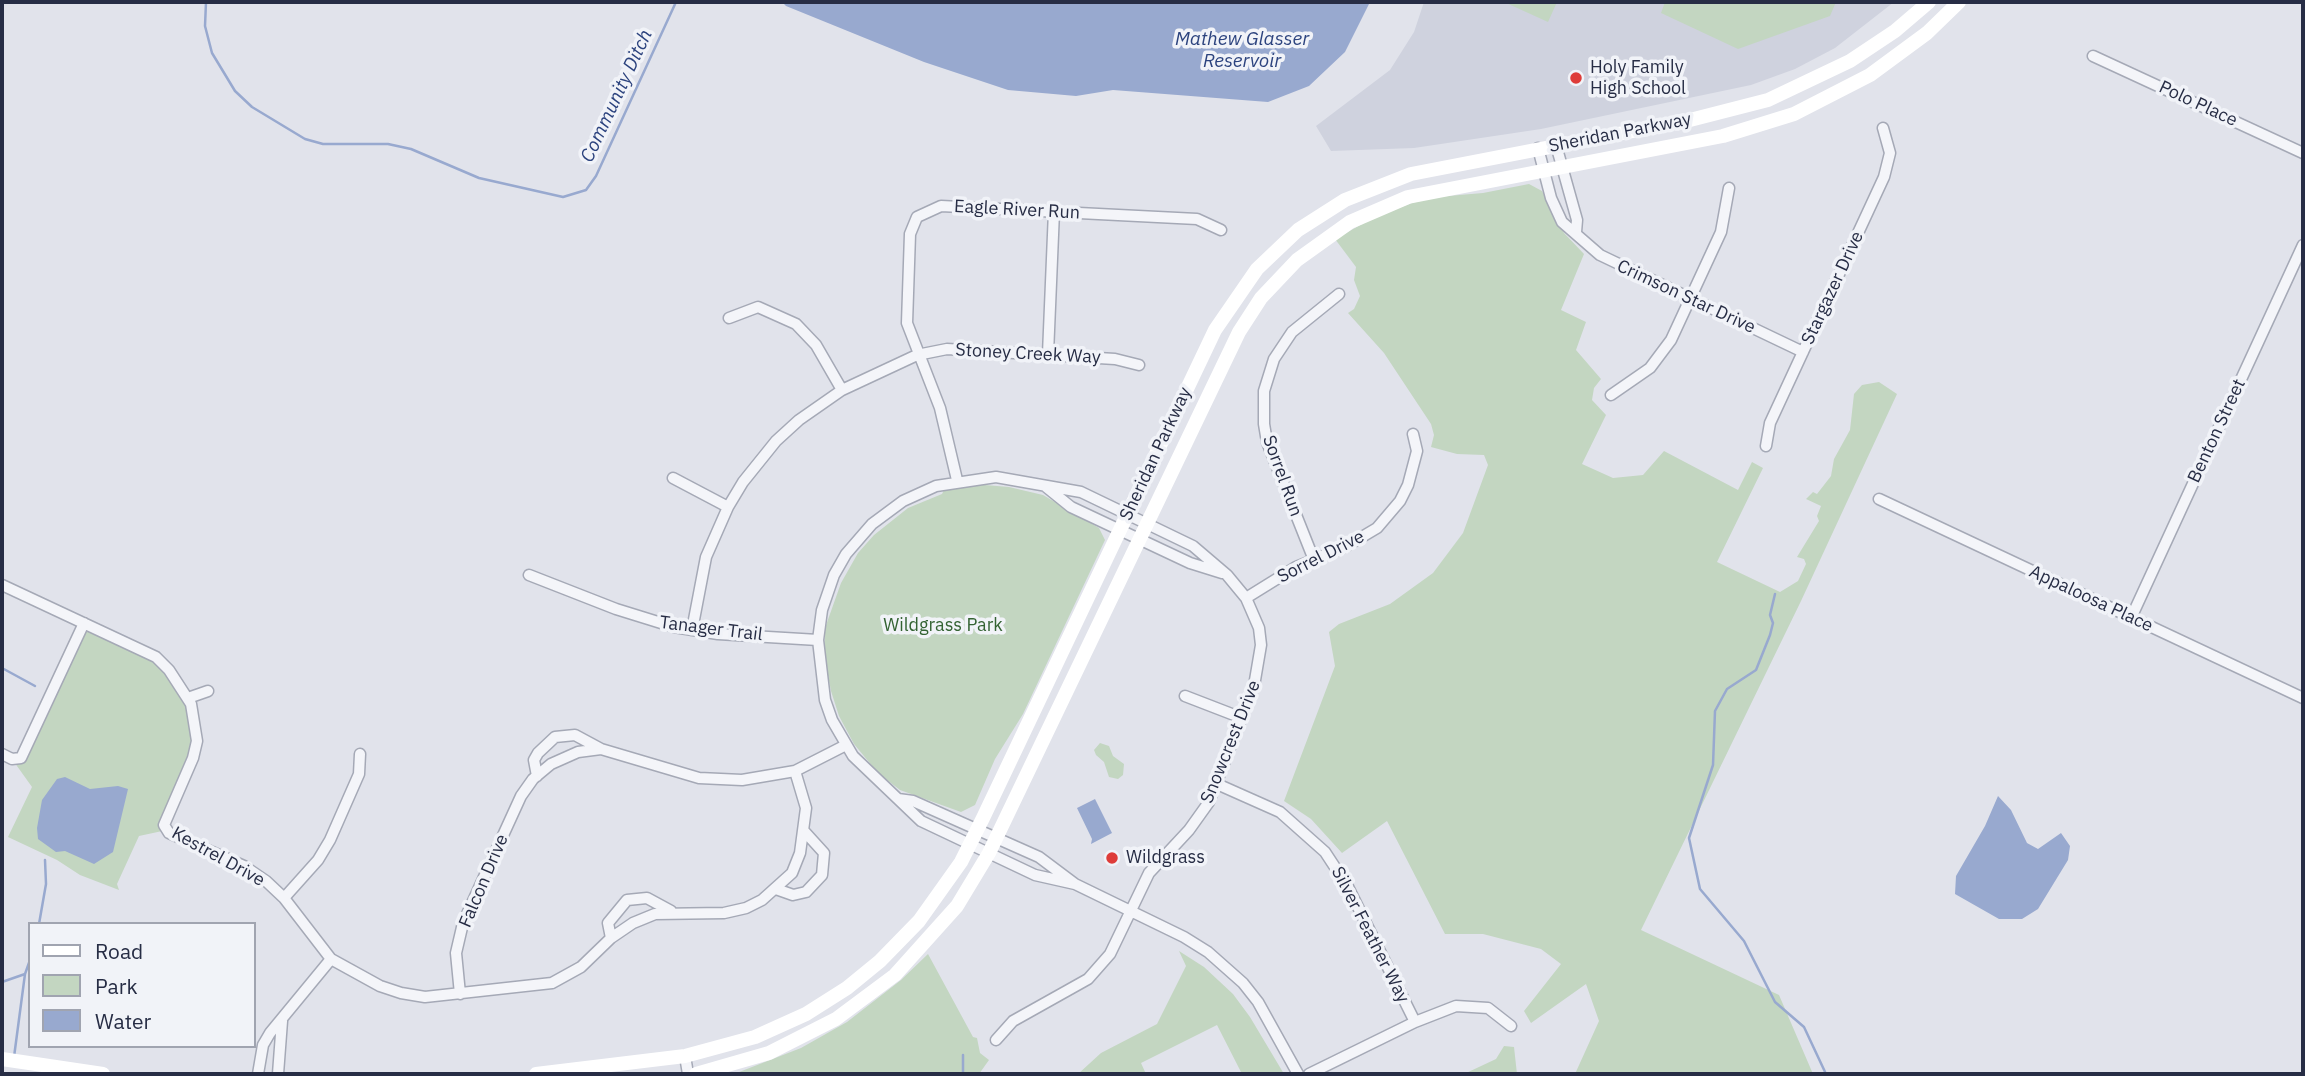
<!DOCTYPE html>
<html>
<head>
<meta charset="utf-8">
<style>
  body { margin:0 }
  #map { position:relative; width:2305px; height:1076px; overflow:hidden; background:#e1e3eb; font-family:"IBM Plex Sans",sans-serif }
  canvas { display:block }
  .frame { position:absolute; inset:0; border:4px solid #272d45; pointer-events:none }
  .legend { position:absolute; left:28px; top:922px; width:228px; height:126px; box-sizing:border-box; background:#f1f3f8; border:2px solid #a0a4b0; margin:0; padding:9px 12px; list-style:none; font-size:21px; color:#272d45 }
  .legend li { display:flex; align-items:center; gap:14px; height:35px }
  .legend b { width:35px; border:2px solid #a0a4b0 }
</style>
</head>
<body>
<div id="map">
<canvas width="2305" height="1076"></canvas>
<div class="frame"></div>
<ul class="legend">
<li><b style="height:9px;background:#fff"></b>Road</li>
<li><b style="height:19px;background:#c3d6c1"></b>Park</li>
<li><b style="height:19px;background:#98a9cf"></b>Water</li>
</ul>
</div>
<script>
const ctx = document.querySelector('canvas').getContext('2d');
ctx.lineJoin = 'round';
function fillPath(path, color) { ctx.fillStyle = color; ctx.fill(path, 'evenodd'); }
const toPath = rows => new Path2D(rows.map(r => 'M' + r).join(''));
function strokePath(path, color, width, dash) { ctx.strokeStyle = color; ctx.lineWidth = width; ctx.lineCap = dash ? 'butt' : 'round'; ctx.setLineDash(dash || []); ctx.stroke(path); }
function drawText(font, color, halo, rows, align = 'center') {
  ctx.font = font + ' "IBM Plex Sans",sans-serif'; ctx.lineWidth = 7; ctx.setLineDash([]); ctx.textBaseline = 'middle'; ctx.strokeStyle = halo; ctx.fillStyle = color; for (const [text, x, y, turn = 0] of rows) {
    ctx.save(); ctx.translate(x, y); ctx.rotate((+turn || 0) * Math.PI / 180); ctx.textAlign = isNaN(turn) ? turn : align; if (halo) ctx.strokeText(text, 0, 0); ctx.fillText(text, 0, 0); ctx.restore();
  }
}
const built = toPath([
  [1424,2,1894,2,1835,48,1795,69,1751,85,1541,129,1414,148,1331,151,1316,126,1390,70,1414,32]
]);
const green = toPath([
  [1504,2,1557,2,1548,22],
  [1665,2,1836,2,1830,16,1738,49,1661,13],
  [1529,184,1542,191,1564,233,1584,254,1561,310,1586,322,1576,350,1601,379,1594,388,1592,400,1606,415,1582,464,1613,478,1643,475,1664,451,1738,490,1752,462,1763,468,1717,562,1780,592,1798,581,1806,564,1804,559,1797,557,1819,521,1817,516,1821,506,1806,499,1813,492,1817,494,1831,476,1834,459,1850,430,1854,394,1862,385,1879,382,1897,394,1801,601,1641,930,1779,995,1813,1074,1575,1074,1599,1021,1586,984,1531,1023,1524,1011,1561,964,1541,949,1483,934,1445,934,1387,821,1342,853,1311,819,1284,801,1335,666,1329,632,1339,624,1390,604,1433,573,1463,533,1488,465,1484,455,1457,454,1431,447,1434,435,1431,424,1384,353,1348,313,1354,309,1360,296,1354,280,1356,267,1335,239,1375,217,1412,203,1436,197,1483,193],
  [973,484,1009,487,1043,495,1099,528,1105,540,1023,714,995,759,975,805,961,812,900,790,878,773,854,744,839,716,831,691,824,655,825,628,841,583,858,553,874,535,908,508,942,494,944,490],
  [84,623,156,657,181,684,197,741,167,830,139,836,117,884,119,890,80,875,57,860,8,837,32,787,12,759,21,758],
  [1100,743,1109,746,1113,756,1124,764,1123,775,1118,779,1109,777,1104,762,1096,755,1094,750],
  [1179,951,1204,967,1233,994,1250,1017,1284,1074,1242,1074,1217,1025,1141,1063,1146,1074,1078,1074,1101,1053,1157,1024,1186,966],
  [928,954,973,1037,977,1038,980,1053,989,1060,979,1074,734,1074,801,1048,847,1022,901,980],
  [1504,1046,1514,1047,1517,1074,1464,1074,1496,1059]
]);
const water = toPath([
  [782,2,1370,2,1345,52,1309,86,1268,102,1113,90,1076,96,1008,90,924,62,786,6],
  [65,777,90,789,118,786,128,789,113,852,94,864,65,851,56,852,38,839,37,828,42,800,57,779],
  [1998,796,2011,810,2027,843,2038,849,2061,833,2070,846,2068,860,2038,909,2022,919,1999,919,1955,894,1956,876,1985,826],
  [1095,799,1112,833,1091,844,1092,839,1077,808]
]);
const stream = toPath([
  [206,2,205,26,212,53,235,91,252,107,305,139,323,144,388,144,411,149,479,178,563,197,586,190,596,176,676,2],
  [1775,594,1770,615,1773,623,1770,635,1756,670,1727,689,1715,711,1713,765,1689,838,1700,889,1744,941,1775,1002,1804,1027,1826,1074],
  [2,668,35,686],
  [39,924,46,884,45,860],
  [2,982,25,974,30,960],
  [963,1055,963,1074],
  [14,1057,25,974]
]);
const street = toPath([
  [2093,56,2303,153],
  [1556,145,1577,220,1576,232],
  [1538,148,1551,198,1562,222,1600,255,1803,352],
  [729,318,758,307,796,324,816,345,842,390],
  [1048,354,1054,211],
  [1611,395,1650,368,1671,340,1721,232,1729,188],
  [1766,446,1770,423,1884,177,1890,153,1883,128],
  [673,478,728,507],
  [957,480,940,408,907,323,910,234,917,217,941,206,1197,219,1221,230],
  [1045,486,1071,507,1190,563,1222,573],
  [1879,499,2303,698],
  [1314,560,1267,442,1264,424,1264,391,1274,359,1292,332,1339,294],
  [529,575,616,609,674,627,718,634,818,640],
  [2,585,156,657,169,670,191,704,197,741,193,758,164,825,169,833,244,866,266,881,284,898,331,959,380,986,401,993,425,997,552,983,581,967,611,938,633,923,655,914,724,913,746,908,762,900,792,873,800,853,806,808,795,771],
  [1246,598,1296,567,1345,547,1377,528,1400,501,1408,485,1417,451,1413,434],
  [2131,618,2303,245],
  [692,630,706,557,728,507,743,482,776,441,799,420,842,390,917,355,947,349,1115,359,1139,365],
  [1185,696,1242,718],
  [188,698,208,691],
  [2,754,12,759,21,758,84,623],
  [537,776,534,760,538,753,555,737,575,735,601,749],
  [1217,784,1280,812,1325,852,1348,887,1415,1022],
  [898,799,913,801,1039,857,1075,884,1184,937,1208,952,1243,983,1258,1002,1298,1074],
  [776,889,793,895,806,892,822,875,824,853,804,831],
  [284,898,318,860,330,840,359,774,360,754],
  [611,938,608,923,627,900,647,898,671,911],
  [460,994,456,953,463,923,521,796,533,779,551,764,578,752,601,749,699,778,742,780,795,771,846,745],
  [996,1040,1013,1021,1088,979,1110,954,1149,873,1189,830,1209,802,1254,686,1261,645,1259,628,1246,598,1227,575,1193,546,1081,492,996,477,936,486,903,501,872,524,846,554,834,575,822,610,818,640,825,700,832,720,853,756,921,821,1035,875,1075,884],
  [685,1056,688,1074],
  [258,1074,263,1045,270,1033,331,959],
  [278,1074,282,1021],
  [1309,1074,1415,1022,1456,1006,1488,1008,1511,1026]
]);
const secondary = toPath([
  [2,1059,103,1074],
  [536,1074,685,1056,755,1037,806,1014,847,988,880,961,919,921,961,862,983,818,1215,330,1257,269,1298,230,1345,200,1411,174,1690,120,1768,100,1850,61,1895,31,1929,2],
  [696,1074,769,1053,836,1019,895,975,957,906,989,853,1239,332,1261,298,1297,260,1350,222,1408,197,1723,136,1794,114,1870,75,1927,33,1959,2]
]);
const markers = [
  [1576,78,7,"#de3c39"],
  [1112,858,7,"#de3c39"]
];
const poiNames = [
  ["Holy Family",1590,68],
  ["High School",1590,89],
  ["Wildgrass",1126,858]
];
const streetNames = [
  ["Polo Place",2198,104,25],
  ["Sheridan Parkway",1620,133,-11],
  ["Eagle River Run",1017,210,3],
  ["Stargazer Drive",1833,288,-65],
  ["Crimson Star Drive",1686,297,25],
  ["Stoney Creek Way",1028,354,3],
  ["Benton Street",2217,431,-65],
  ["Sheridan Parkway",1156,454,-65],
  ["Sorrel Run",1282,476,70],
  ["Sorrel Drive",1321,557,-27],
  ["Appaloosa Place",2091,599,25],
  ["Tanager Trail",711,629,7],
  ["Snowcrest Drive",1231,742,-68],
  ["Kestrel Drive",218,857,29],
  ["Falcon Drive",484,881,-67],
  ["Silver Feather Way",1370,935,63]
];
const parkNames = [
  ["Wildgrass Park",943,626]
];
const waterNames = [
  ["Mathew Glasser",1242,40],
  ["Reservoir",1242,62],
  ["Community Ditch",617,96,-65]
];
fillPath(built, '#cfd2de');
fillPath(green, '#c3d6c1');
fillPath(water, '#98a9cf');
strokePath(stream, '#98a9cf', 2.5);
strokePath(street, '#a5a9b6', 13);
strokePath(street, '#f4f5f9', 10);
strokePath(secondary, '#fff', 14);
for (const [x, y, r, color] of markers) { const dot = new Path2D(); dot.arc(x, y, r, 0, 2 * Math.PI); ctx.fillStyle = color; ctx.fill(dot); strokePath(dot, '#f1f3f8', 2.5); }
drawText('18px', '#272d45', '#f1f3f8', poiNames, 'left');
drawText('18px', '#272d45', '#f1f3f8', streetNames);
drawText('18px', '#346333', '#f1f3f8', parkNames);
drawText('italic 19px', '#2c437e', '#f1f3f8', waterNames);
</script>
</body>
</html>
